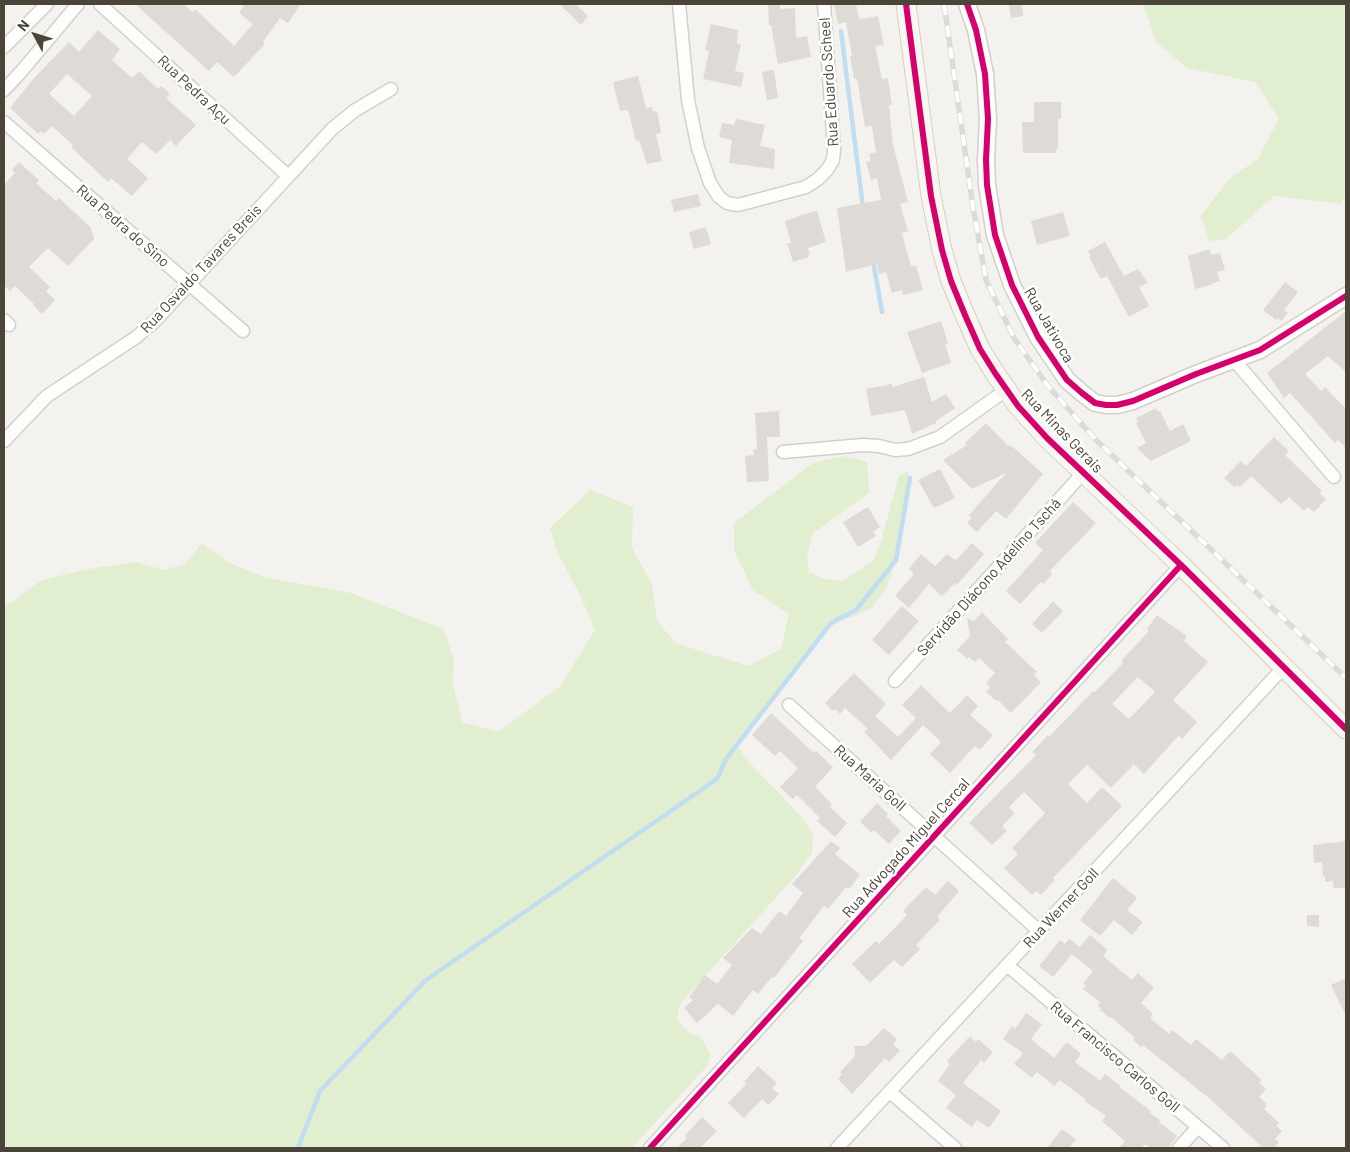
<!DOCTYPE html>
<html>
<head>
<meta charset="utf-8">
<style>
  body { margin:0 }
  #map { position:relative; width:1350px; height:1152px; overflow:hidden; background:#f4f2ee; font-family:Barlow,sans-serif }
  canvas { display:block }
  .frame { position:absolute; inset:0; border:5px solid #4b4439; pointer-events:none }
  .north { position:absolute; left:10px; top:10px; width:50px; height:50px; -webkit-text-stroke:4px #fff; paint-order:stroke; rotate:309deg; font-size:14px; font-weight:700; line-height:20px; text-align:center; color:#4b4439 }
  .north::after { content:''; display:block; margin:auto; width:18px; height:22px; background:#4b4439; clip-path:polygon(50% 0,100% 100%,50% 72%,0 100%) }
</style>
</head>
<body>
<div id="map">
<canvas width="1350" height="1152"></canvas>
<div class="frame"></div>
<div class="north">N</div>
</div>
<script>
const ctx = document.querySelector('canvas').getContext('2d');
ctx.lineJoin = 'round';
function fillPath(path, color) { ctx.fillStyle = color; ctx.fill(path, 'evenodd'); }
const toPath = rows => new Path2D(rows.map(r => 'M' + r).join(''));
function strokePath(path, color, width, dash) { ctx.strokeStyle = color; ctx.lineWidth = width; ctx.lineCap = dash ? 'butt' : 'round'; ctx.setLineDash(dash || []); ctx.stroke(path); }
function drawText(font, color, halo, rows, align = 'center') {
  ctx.font = font + ' Barlow,sans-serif'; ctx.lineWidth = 5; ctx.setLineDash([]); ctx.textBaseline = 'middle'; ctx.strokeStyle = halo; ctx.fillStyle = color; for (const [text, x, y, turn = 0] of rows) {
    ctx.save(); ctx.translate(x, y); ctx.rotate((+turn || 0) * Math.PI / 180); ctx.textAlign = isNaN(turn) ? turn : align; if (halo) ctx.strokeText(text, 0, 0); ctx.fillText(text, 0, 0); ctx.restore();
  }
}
const green = toPath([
  [1143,4,1346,4,1346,196,1340,204,1274,196,1226,239,1209,241,1201,216,1230,178,1258,159,1279,118,1255,82,1187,68,1156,42],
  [843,456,867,462,869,493,813,533,807,556,809,572,824,579,842,581,873,561,881,541,899,476,907,471,910,478,896,560,886,588,872,608,828,627,738,744,744,757,798,813,813,833,812,853,796,875,680,1004,677,1018,688,1032,701,1037,711,1055,707,1066,632,1148,4,1148,4,607,42,580,83,570,136,562,164,570,185,564,202,543,228,562,263,577,351,593,443,629,454,659,453,684,462,722,498,732,560,686,595,630,580,595,557,551,550,528,590,490,633,507,632,548,652,584,657,620,675,643,748,666,781,649,789,614,753,590,734,551,734,523,813,463]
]);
const stream = toPath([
  [841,31,863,208],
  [873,260,882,312],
  [298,1148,320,1091,426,980,717,779,726,759,831,623,856,610,896,560,910,478]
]);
const building = toPath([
  [135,4,183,4,193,12,195,9,234,46,253,24,239,13,245,4,301,4,288,23,280,18,263,42,265,44,234,77,217,62,209,71],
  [559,4,575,4,588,16,581,25],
  [768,4,780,4,780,9,795,8,796,38,807,36,811,57,778,64,771,25,769,25],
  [834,4,856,4,859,19,878,16,884,45,875,46,882,79,888,78,892,105,889,105,893,145,908,202,900,204,908,231,902,233,911,267,916,265,923,290,903,295,902,290,892,293,886,272,879,274,877,264,846,272,837,208,881,200,877,178,871,180,866,162,871,161,869,154,876,152,872,126,865,127,857,79,854,79,850,56,852,56,846,22,838,24],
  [1009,4,1022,4,1023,16,1011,18],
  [711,24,738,30,737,44,741,44,735,71,744,73,741,87,703,79,709,51,705,50],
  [98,30,120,49,112,60,132,78,139,71,158,89,161,86,170,94,166,98,196,125,176,146,170,140,156,154,142,142,127,159,148,178,132,196,111,178,108,182,71,147,73,145,52,126,44,134,40,131,38,134,10,108,34,78,69,42,79,52],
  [67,74,92,96,74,116,49,94],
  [774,70,778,98,767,100,762,72],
  [638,76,646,108,652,107,653,112,657,111,661,133,656,134,662,161,647,164,639,140,636,141,628,110,620,111,613,82],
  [1034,102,1061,102,1061,119,1058,119,1058,149,1056,149,1056,153,1023,153,1022,122,1034,122],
  [736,119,765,125,760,146,775,149,774,169,729,163,732,140,719,137,722,123,734,125],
  [19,162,39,180,36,183,56,201,59,198,91,228,94,239,68,266,48,248,29,267,50,287,46,291,55,300,42,314,33,305,34,304,15,286,10,291,4,285,4,185,15,173,12,170],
  [698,194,701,206,674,212,671,200],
  [817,211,826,242,808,248,810,255,808,255,809,257,793,262,787,243,791,243,785,221,797,217,797,216],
  [1063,212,1070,236,1037,245,1031,221],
  [706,227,711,244,694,249,689,232],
  [1105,242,1124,276,1138,269,1148,283,1139,287,1149,306,1129,317,1107,276,1101,279,1089,257,1091,256,1088,251],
  [1210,249,1211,255,1220,253,1225,270,1217,272,1220,281,1212,283,1213,284,1195,289,1188,256],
  [1285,282,1298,292,1284,310,1288,313,1281,321,1278,318,1276,320,1263,310],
  [1346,311,1346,372,1328,356,1305,374,1320,390,1322,391,1325,387,1346,409,1346,448,1338,440,1335,443,1290,393,1284,398,1267,373],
  [941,321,948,343,945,344,951,363,922,373,907,332],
  [924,377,932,402,946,394,955,408,936,421,936,423,912,434,905,410,871,416,866,389,892,384,893,387],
  [1156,408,1158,412,1160,411,1170,431,1183,424,1191,441,1151,461,1137,448,1146,443,1136,423,1138,422,1136,418],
  [779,411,780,437,767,437,769,481,747,482,745,456,754,455,753,449,757,449,755,413],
  [986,423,1008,446,1009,445,1013,447,1043,474,1006,519,996,511,977,532,967,523,972,518,969,515,1006,473,972,489,943,460,967,445,965,443],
  [1274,437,1289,451,1285,455,1322,491,1320,494,1326,499,1314,512,1308,507,1304,511,1289,497,1281,504,1251,476,1240,487,1237,485,1234,487,1224,478,1241,461,1246,466],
  [940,469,955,498,934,508,918,480],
  [1073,502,1096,523,1050,571,1052,574,1043,584,1041,582,1020,604,1006,591,1043,550,1035,543],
  [868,507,880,527,873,532,876,536,858,547,843,522],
  [972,543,984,554,957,585,955,583,942,596,929,584,909,608,895,596,914,574,909,569,921,554,935,566,947,554,956,560],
  [1053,601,1063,611,1042,633,1032,624],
  [902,606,919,621,889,655,872,640],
  [982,612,1008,639,1005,642,1037,672,1034,675,1041,682,1011,713,998,700,996,701,986,692,990,687,986,683,995,673,979,658,975,662,969,657,967,659,957,650,970,636,967,618,974,621],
  [1157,615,1187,636,1184,641,1208,662,1173,700,1197,722,1182,739,1179,735,1144,774,1134,764,1111,788,1087,765,1068,784,1087,803,1102,787,1122,806,1053,878,1055,880,1041,895,1036,891,1032,895,1004,868,1018,854,1012,848,1045,813,1024,792,1009,807,1015,813,1002,826,1007,831,992,845,969,823,1036,755,1032,752,1048,735,1049,737,1093,691,1095,692,1123,663,1121,661,1149,631,1147,629],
  [1138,677,1155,692,1129,719,1112,704],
  [854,673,886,704,875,716,898,737,916,718,902,705,921,685,950,713,967,695,978,706,970,715,993,735,980,750,975,746,950,773,930,754,941,742,923,725,891,760,864,732,868,729,845,708,840,714,835,709,833,711,825,703],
  [771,713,814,753,816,751,833,767,815,787,832,804,830,807,847,823,835,837,817,821,820,818,797,795,793,799,780,787,798,768,780,751,775,756,752,735],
  [877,803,888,814,886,816,901,831,889,844,874,830,871,832,860,822],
  [831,841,840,848,835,854,860,875,849,889,846,887,828,909,824,906,799,938,803,941,774,978,772,977,758,994,753,990,733,1016,718,1004,697,1023,684,1008,693,1000,689,997,705,975,717,984,732,965,723,958,752,928,761,934,779,911,786,916,803,893,792,884],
  [1346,841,1346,888,1334,888,1333,881,1325,882,1325,876,1323,877,1322,862,1314,863,1313,845],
  [1113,878,1137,898,1127,910,1143,922,1132,935,1114,920,1100,936,1080,920],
  [948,881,959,891,937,917,940,920,916,945,920,949,902,967,894,960,870,983,852,964,876,941,879,944,907,915,903,911,926,887,935,895],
  [1307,915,1319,915,1319,927,1307,926],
  [1090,935,1108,950,1103,956,1132,980,1138,973,1154,988,1141,1003,1153,1014,1150,1018,1169,1034,1172,1030,1191,1045,1196,1039,1222,1060,1230,1051,1262,1080,1259,1083,1266,1089,1259,1097,1266,1103,1265,1104,1267,1106,1264,1109,1279,1123,1276,1126,1282,1131,1275,1139,1279,1142,1274,1148,1263,1148,1210,1099,1143,1045,1141,1047,1133,1040,1135,1038,1111,1017,1110,1018,1100,1010,1101,1009,1098,1005,1100,1002,1083,989,1086,985,1083,984,1093,971,1072,954,1053,977,1039,966,1060,940,1065,944,1069,939,1080,947],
  [1346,978,1346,1016,1331,985],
  [1026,1013,1042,1024,1031,1039,1054,1058,1067,1042,1081,1054,1075,1062,1100,1081,1105,1074,1121,1086,1120,1087,1131,1096,1151,1111,1150,1113,1160,1120,1159,1122,1177,1136,1168,1148,1151,1148,1145,1144,1141,1148,1119,1148,1125,1141,1102,1121,1106,1116,1085,1101,1086,1100,1060,1080,1054,1086,1037,1072,1032,1078,1014,1064,1023,1053,1003,1039,1012,1026,1015,1029],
  [884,1028,897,1039,893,1044,900,1050,889,1062,885,1058,852,1094,838,1079,842,1074,840,1072,855,1056,854,1046,866,1046],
  [970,1036,976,1042,978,1039,993,1052,984,1063,981,1060,963,1083,1001,1111,989,1128,977,1120,972,1127,946,1108,956,1095,938,1081,950,1064,947,1061],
  [758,1066,777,1083,772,1088,779,1094,768,1105,762,1099,744,1118,728,1103,746,1084,744,1082],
  [702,1117,717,1131,700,1148,677,1148,687,1138,685,1135],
  [1062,1129,1076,1139,1069,1148,1047,1148]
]);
const minor = toPath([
  [100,4,288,176],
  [679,4,688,100,698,148,710,183,719,197,727,203,738,205,806,187,818,179,827,170,833,160,834,149,824,4],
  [4,47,47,4],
  [4,90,20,73,78,4],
  [4,122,243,331],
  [4,320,9,325],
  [1235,361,1334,477],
  [4,441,47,396,135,338,155,321,332,129,354,111,391,89],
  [783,452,863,445,879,446,895,450,908,449,940,437,1006,390],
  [895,681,1083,473],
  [789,705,1039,931],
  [1007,965,1223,1148],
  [890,1092,955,1148],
  [650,1148,1181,565],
  [837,1148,1284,667],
  [1179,1148,1198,1127]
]);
const tertiary = toPath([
  [967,4,976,30,985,74,988,119,986,160,987,185,995,235,1012,285,1038,337,1067,380,1082,393,1095,403,1106,405,1117,405,1133,401,1196,374,1260,350,1346,296]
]);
const secondary = toPath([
  [906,4,931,196,942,250,951,281,965,315,980,349,995,373,1018,406,1047,438,1181,565,1346,729]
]);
const rail = toPath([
  [944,4,973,207,986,280,1014,338,1048,386,1096,440,1346,678]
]);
const cycleway = toPath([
  [906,4,931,196,942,250,951,281,965,315,980,349,995,373,1018,406,1047,438,1181,565,1346,729],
  [967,4,976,30,985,74,988,119,986,160,987,185,995,235,1012,285,1038,337,1067,380,1082,393,1095,403,1106,405,1117,405,1133,401,1196,374,1260,350,1346,296],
  [650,1148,1181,565]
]);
const streetNames = [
  ["Rua Eduardo Scheel",829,82,-94],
  ["Rua Pedra Açu",194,90,43],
  ["Rua Pedra do Sino",123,226,41],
  ["Rua Osvaldo Tavares Breis",201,269,-47],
  ["Rua Jativoca",1049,325,60],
  ["Rua Minas Gerais",1062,431,46],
  ["Servidão Diácono Adelino Tschá",989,577,-48],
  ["Rua Maria Goll",870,778,42],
  ["Rua Advogado Miguel Cercal",906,848,-48],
  ["Rua Werner Goll",1061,908,-47],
  ["Rua Francisco Carlos Goll",1115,1057,40]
];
fillPath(green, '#e1eecf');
strokePath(stream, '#c0ddf1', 4.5);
fillPath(building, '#dedbd6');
strokePath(minor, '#d2d0cb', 15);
strokePath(tertiary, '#d2d0cb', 19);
strokePath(secondary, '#d3cfc5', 21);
strokePath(minor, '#fdfdfc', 12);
strokePath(tertiary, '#fdfdfc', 16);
strokePath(secondary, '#f7f6f1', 19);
strokePath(rail, '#dbdbda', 5.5);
strokePath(rail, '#fff', 4, [11]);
strokePath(cycleway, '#d6006c', 6);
drawText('15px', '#4b4439', '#fff', streetNames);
</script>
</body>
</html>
